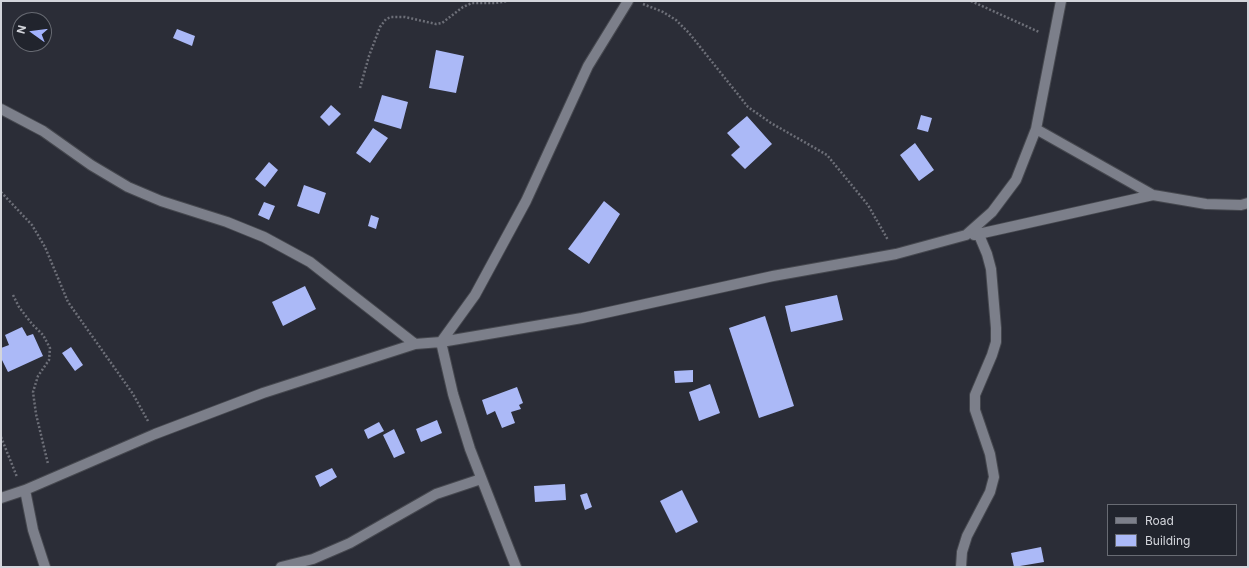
<!DOCTYPE html>
<html>
<head>
<meta charset="utf-8">
<style>
  body { margin:0 }
  #map { position:relative; width:1249px; height:568px; overflow:hidden; background:#2b2d37; font-family:Inter,sans-serif }
  canvas { display:block }
  .frame { position:absolute; inset:0; border:2px solid #d3d5db; pointer-events:none }
  .legend { position:absolute; left:1107px; top:504px; width:130px; height:52px; box-sizing:border-box; background:#21242d; border:1px solid #686b73; margin:0; padding:5px 7px; list-style:none; font-size:12px; color:#d3d5db }
  .legend li { display:flex; align-items:center; gap:8px; height:20px }
  .legend b { width:20px; border:1px solid #686b73 }
  .north { position:absolute; left:12px; top:12px; width:40px; height:40px; box-sizing:border-box; background:#21242d; border:1px solid #686b73; border-radius:50%; rotate:284deg; font-size:11px; font-weight:700; line-height:16px; text-align:center; color:#d3d5db }
  .north::after { content:''; display:block; margin:auto; width:14px; height:18px; background:#a2b2fd; clip-path:polygon(50% 0,100% 100%,50% 72%,0 100%) }
</style>
</head>
<body>
<div id="map">
<canvas width="1249" height="568"></canvas>
<div class="frame"></div>
<ul class="legend">
<li><b style="height:5px;background:#7c7f8a"></b>Road</li>
<li><b style="height:11px;background:#abb9f7"></b>Building</li>
</ul>
<div class="north">N</div>
</div>
<script>
const ctx = document.querySelector('canvas').getContext('2d');
ctx.lineJoin = 'round';
function fillPath(path, color) { ctx.fillStyle = color; ctx.fill(path, 'evenodd'); }
const toPath = rows => new Path2D(rows.map(r => 'M' + r).join(''));
function strokePath(path, color, width, dash) { ctx.strokeStyle = color; ctx.lineWidth = width; ctx.lineCap = dash ? 'butt' : 'round'; ctx.setLineDash(dash || []); ctx.stroke(path); }
const building = toPath([
  [177,29,195,36,192,46,173,38],
  [436,50,464,56,456,93,429,88],
  [382,95,408,102,401,129,374,121],
  [331,105,341,114,329,126,320,117],
  [921,115,932,118,928,132,917,129],
  [747,116,772,144,745,169,731,155,740,147,727,133],
  [373,128,388,138,370,163,356,153],
  [915,143,934,170,919,181,900,155],
  [269,162,278,170,265,187,255,179],
  [304,185,326,193,319,214,297,206],
  [604,201,620,214,589,264,568,249],
  [264,202,275,206,269,220,258,215],
  [371,215,379,218,376,229,368,226],
  [305,286,316,309,283,326,272,302],
  [837,295,843,320,791,332,785,306],
  [765,316,794,406,759,418,729,328],
  [22,327,27,336,33,334,43,356,8,372,1,358,1,348,9,345,5,335],
  [71,347,83,365,75,371,62,353],
  [693,370,693,382,675,383,674,371],
  [710,384,720,413,699,421,689,392],
  [517,387,523,403,519,405,521,409,511,412,515,423,502,428,495,411,487,415,482,400],
  [437,420,442,433,421,442,416,429],
  [379,422,384,431,368,439,364,430],
  [394,429,405,453,394,458,383,435],
  [332,468,337,477,320,487,315,476],
  [565,484,566,500,535,502,534,486],
  [682,490,698,522,676,533,660,501],
  [587,493,592,507,585,510,580,495],
  [1041,547,1044,562,1014,567,1011,553]
]);
const path = toPath([
  [971,1,1039,32],
  [643,4,663,12,676,20,689,33,748,107,771,123,827,155,868,205,888,240],
  [360,88,369,56,380,27,386,19,391,17,405,17,436,24,442,23,463,7,472,3,495,3,508,1],
  [1,192,32,225,45,247,68,302,133,394,148,421],
  [13,295,19,307,32,324,43,335,50,348,49,360,38,376,33,392,36,414,48,464],
  [1,437,17,477]
]);
const minor = toPath([
  [1,109,43,131,91,165,128,187,161,201,227,222,264,237,310,262,415,344],
  [1036,129,1153,195],
  [974,235,1153,195,1206,204,1241,205,1248,203],
  [25,490,33,530,45,567],
  [1,498,25,490,155,434,263,393,415,344,441,342,582,318,773,276,896,254,966,235,992,212,1016,180,1036,129,1061,1],
  [281,567,313,559,350,543,436,494,481,479],
  [516,567,470,449,453,394,441,342,475,295,526,201,588,66,628,1],
  [961,567,962,552,967,536,990,492,994,477,990,454,975,410,975,395,992,355,996,342,996,328,991,269,987,254,979,235]
]);
fillPath(building, '#abb9f7');
strokePath(minor, '#46484f', 12);
strokePath(path, '#6d6f78', 2.5, [2, 2]);
strokePath(minor, '#7c7f8a', 10);
</script>
</body>
</html>
